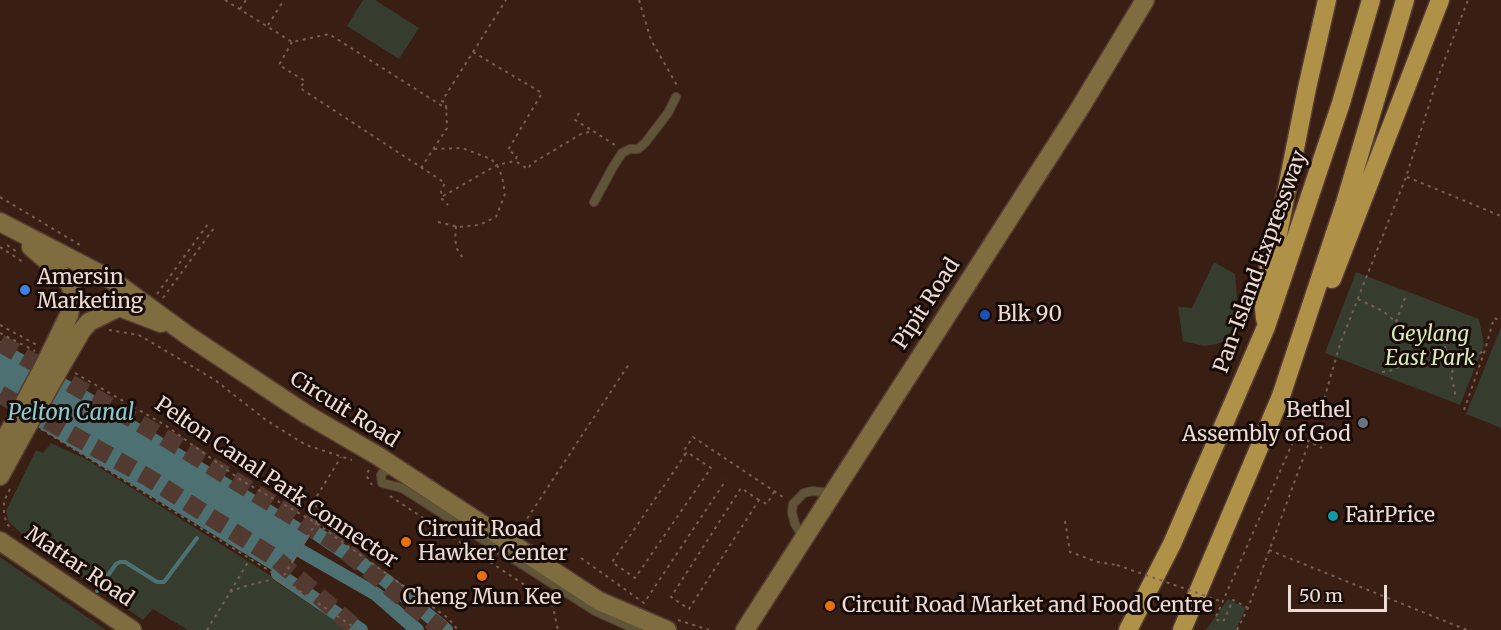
<!DOCTYPE html>
<html>
<head>
<meta charset="utf-8">
<style>
  body { margin:0 }
  #map { position:relative; width:1501px; height:630px; overflow:hidden; background:#381e13; font-family:Merriweather,serif }
  canvas { display:block }
  .scale { position:absolute; left:1288px; top:585px; width:99px; height:27px; box-sizing:border-box; border:3px solid #eddbd4; border-top:0; padding-left:8px; font-size:18px; line-height:21px; white-space:nowrap; color:#eddbd4; -webkit-text-stroke:4px #170b07; paint-order:stroke }
</style>
</head>
<body>
<div id="map">
<canvas width="1501" height="630"></canvas>
<div class="scale">50 m</div>
</div>
<script>
const ctx = document.querySelector('canvas').getContext('2d');
ctx.lineJoin = 'round';
function fillPath(path, color) { ctx.fillStyle = color; ctx.fill(path, 'evenodd'); }
const toPath = rows => new Path2D(rows.map(r => 'M' + r).join(''));
function strokePath(path, color, width, dash) { ctx.strokeStyle = color; ctx.lineWidth = width; ctx.lineCap = dash ? 'butt' : 'round'; ctx.setLineDash(dash || []); ctx.stroke(path); }
function drawText(font, color, halo, rows, align = 'center') {
  ctx.font = font + ' Merriweather,serif'; ctx.lineWidth = 6; ctx.setLineDash([]); ctx.textBaseline = 'middle'; ctx.strokeStyle = halo; ctx.fillStyle = color; for (const [text, x, y, turn = 0] of rows) {
    ctx.save(); ctx.translate(x, y); ctx.rotate((+turn || 0) * Math.PI / 180); ctx.textAlign = isNaN(turn) ? turn : align; if (halo) ctx.strokeText(text, 0, 0); ctx.fillText(text, 0, 0); ctx.restore();
  }
}
const green = toPath([
  [363,0,375,0,419,28,399,59,347,26],
  [1214,262,1235,274,1239,321,1231,338,1217,344,1204,346,1183,341,1178,307,1192,308],
  [1356,272,1479,319,1484,345,1460,405,1325,353],
  [1501,327,1501,428,1466,414],
  [51,443,86,459,271,576,273,580,349,630,188,630,153,609,143,620,35,546,9,522,6,511,36,450,43,453],
  [0,557,106,630,0,630],
  [1228,599,1246,608,1236,630,1206,630]
]);
const water = toPath([
  [0,341,84,389,307,527,278,574,0,404]
]);
const stream = toPath([
  [97,591,116,564,120,562,125,562,157,582,164,582,197,538]
]);
const canal = toPath([
  [280,539,376,594,417,630],
  [361,630,278,574,307,527,385,580,446,630]
]);
const highwayTunnel = toPath([
  [0,343,172,442,333,541,442,630],
  [0,394,149,478,275,558,358,630]
]);
const path = toPath([
  [225,0,292,42,329,34,447,109],
  [639,0,651,40,678,87],
  [240,9,246,0],
  [268,25,284,0],
  [292,42,279,65,305,81,300,88,445,183,441,191,442,199,448,205],
  [473,52,542,93,508,150,517,156,515,161,528,169,531,164,581,134,593,131,615,145],
  [579,113,575,120,593,131],
  [434,149,462,148,491,159,497,165,502,176,505,194,496,217,479,225,459,227,438,222],
  [421,168,447,128,446,103,442,101,506,0],
  [1407,177,1501,216],
  [443,196,497,165,515,161],
  [0,197,80,245],
  [456,226,455,239,457,249,463,258],
  [7,245,17,252],
  [0,247,23,262],
  [157,294,208,224],
  [163,298,214,228],
  [1358,299,1383,311,1396,322,1443,339,1448,357,1456,363,1465,363,1485,350],
  [1396,322,1406,295],
  [0,325,37,345],
  [109,330,139,335,215,380,266,420,306,445,352,460],
  [0,333,35,351],
  [1456,363,1451,374,1456,398],
  [1382,372,1394,370,1409,360,1446,347],
  [75,373,165,425,241,480,316,523,448,618,458,630],
  [1464,410,1485,350,1494,318,1501,321],
  [41,429,273,573,275,579,284,584,288,583,358,630],
  [685,455,687,452,711,468,635,578,612,562,685,455,683,452,693,437,786,499],
  [369,470,366,475,372,485],
  [10,489,4,501,4,514,7,524,13,530],
  [390,496,552,603,558,630],
  [759,500,741,488,671,597,689,609,759,500,767,504,774,492],
  [1065,521,1070,552,1098,562,1117,565],
  [316,523,324,511,312,504,341,457],
  [519,531,629,364],
  [1269,550,1467,630],
  [581,558,644,603,726,480],
  [230,592,242,587,273,579],
  [1248,608,1233,600,1223,622,1215,619,1296,435,1322,448],
  [678,620,709,630],
  [207,630,250,559],
  [1237,630,1248,608,1321,410,1340,344,1406,177,1438,77,1468,0]
]);
const lane = toPath([
  [594,202,613,167,622,153,630,149,638,149,645,143,668,113,676,97],
  [393,468,383,472,381,475,382,483,402,488,595,611,637,630],
  [803,537,795,524,792,513,793,504,804,493,812,491,831,493]
]);
const secondary = toPath([
  [0,222,112,280,187,335,306,414,378,456,599,601,667,630],
  [31,247,53,266,70,284,73,294,69,315,44,366],
  [57,373,82,330,89,322,119,307,161,323],
  [0,448,17,417],
  [0,476,29,423],
  [0,541,132,630],
  [745,630,1080,108,1145,0]
]);
const highway = toPath([
  [1332,279,1440,0],
  [1265,319,1263,297,1265,280,1278,234,1307,88,1327,0],
  [1128,630,1172,544,1266,327,1341,103,1371,0],
  [1182,630,1281,396,1345,203,1405,0]
]);
const pathBridge = toPath([
  [1117,565,1223,602],
  [280,582,316,523]
]);
const secondaryBridge = toPath([
  [17,417,44,366],
  [29,423,57,373]
]);
const markers = [
  [25,290,6,"#3f7fe0"],
  [985,315,6,"#1a4fb4"],
  [1363,423,6,"#6b7280"],
  [1333,516,6,"#0f9aa8"],
  [406,542,6,"#e8710a"],
  [482,576,6,"#e8710a"],
  [830,606,6,"#e8710a"]
];
const streetNames = [
  ["Pan-Island Expressway",1261,262,-70],
  ["Pipit Road",927,304,-57],
  ["Circuit Road",344,410,32],
  ["Pelton Canal Park Connector",276,483,34],
  ["Mattar Road",79,567,34]
];
const poiNames = [
  ["Amersin",37,278],
  ["Marketing",37,302],
  ["Blk 90",997,315],
  ["Bethel",1351,411,"right"],
  ["Assembly of God",1351,435,"right"],
  ["FairPrice",1345,516],
  ["Circuit Road",418,530],
  ["Hawker Center",418,554],
  ["Cheng Mun Kee",482,598,"center"],
  ["Circuit Road Market and Food Centre",842,606]
];
const parkNames = [
  ["Geylang",1430,335],
  ["East Park",1430,359]
];
const waterNames = [
  ["Pelton Canal",71,414]
];
fillPath(green, '#373d2e');
fillPath(water, '#4d7073');
strokePath(stream, '#4d7073', 4);
strokePath(canal, '#4d7073', 14);
strokePath(highwayTunnel, '#533a30', 18, [18, 9]);
strokePath(lane, '#553c32', 10);
strokePath(secondary, '#553c32', 21);
strokePath(highway, '#553c32', 21);
strokePath(path, '#765f55', 2, [3, 4.5]);
strokePath(lane, '#5f5437', 8);
strokePath(secondary, '#806d3f', 18);
strokePath(highway, '#af9247', 18);
strokePath(secondaryBridge, '#553c32', 21, []);
strokePath(pathBridge, '#765f55', 2, [3, 4.5]);
strokePath(secondaryBridge, '#806d3f', 18);
for (const [x, y, r, color] of markers) { const dot = new Path2D(); dot.arc(x, y, r, 0, 2 * Math.PI); ctx.fillStyle = color; ctx.fill(dot); strokePath(dot, '#170b07', 2); }
drawText('21px', '#eddbd4', '#170b07', streetNames);
drawText('21px', '#eddbd4', '#170b07', poiNames, 'left');
drawText('italic 21px', '#d9ecb9', '#170b07', parkNames);
drawText('italic 22px', '#86ccd2', '#170b07', waterNames);
</script>
</body>
</html>
